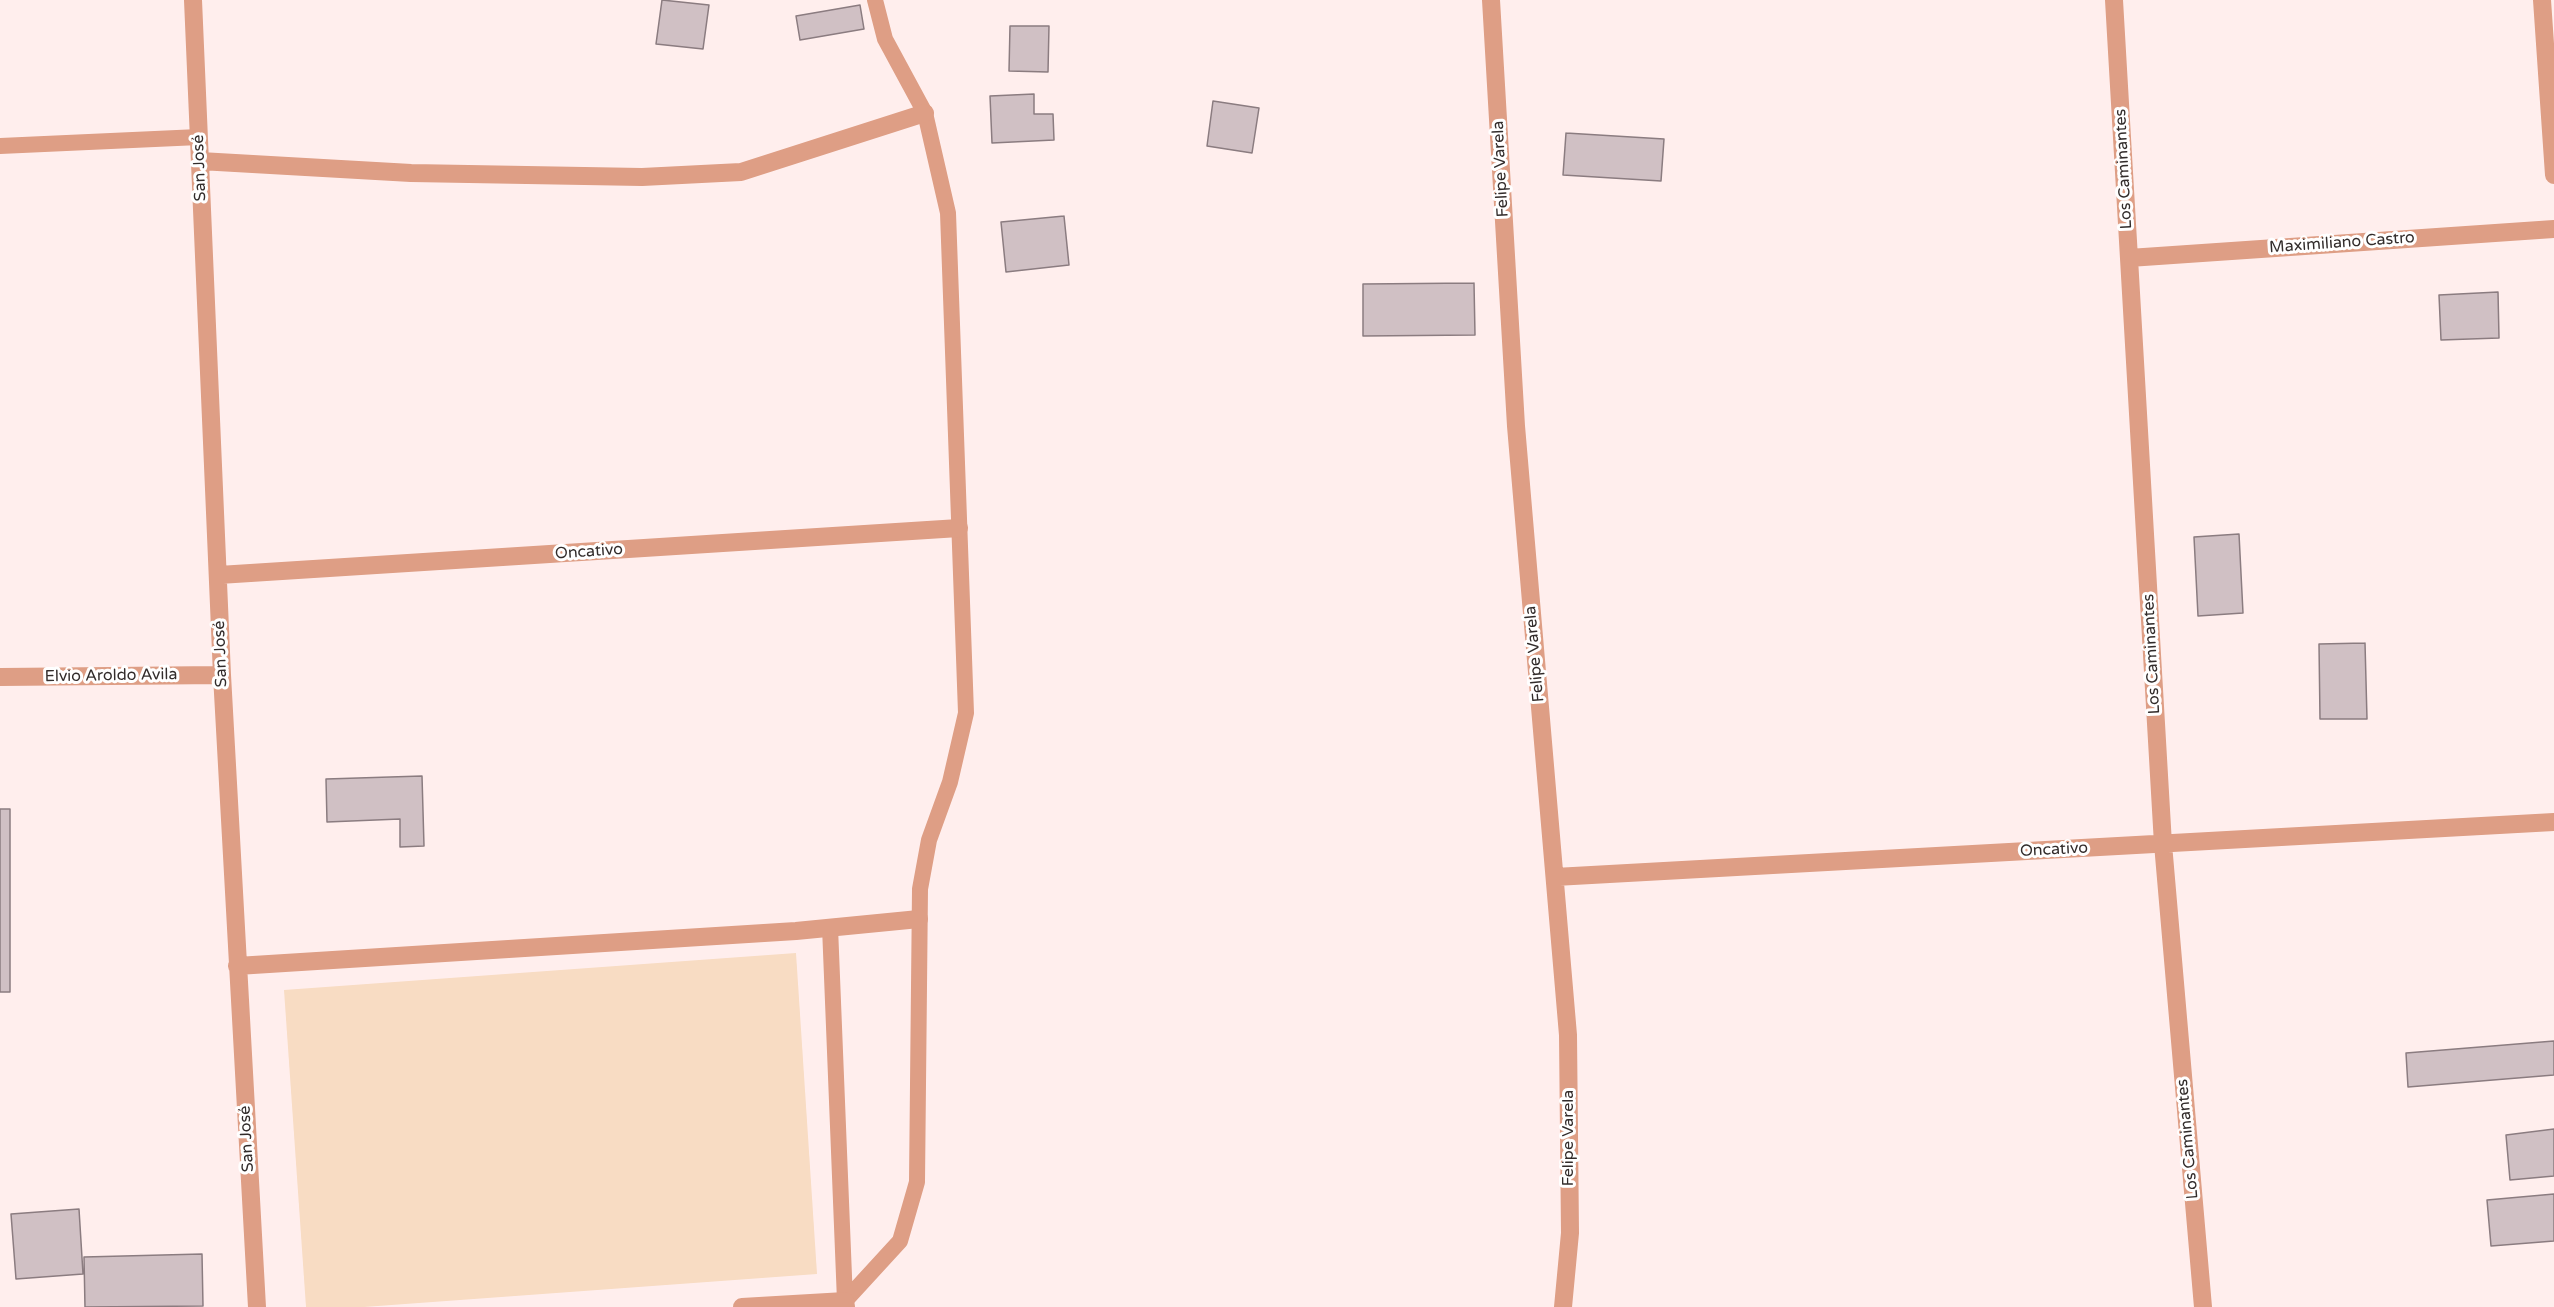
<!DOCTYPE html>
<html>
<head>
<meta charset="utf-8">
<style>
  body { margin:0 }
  canvas { display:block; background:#ffeeed }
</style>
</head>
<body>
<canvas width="2554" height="1307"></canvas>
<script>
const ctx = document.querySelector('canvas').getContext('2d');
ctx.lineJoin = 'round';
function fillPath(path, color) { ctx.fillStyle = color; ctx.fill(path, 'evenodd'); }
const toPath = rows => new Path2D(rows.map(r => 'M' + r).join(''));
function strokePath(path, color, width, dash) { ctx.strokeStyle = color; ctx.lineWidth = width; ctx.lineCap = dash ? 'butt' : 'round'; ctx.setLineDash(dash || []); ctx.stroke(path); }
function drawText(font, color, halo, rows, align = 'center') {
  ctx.font = font + ' "Varela Round",sans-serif'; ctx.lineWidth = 6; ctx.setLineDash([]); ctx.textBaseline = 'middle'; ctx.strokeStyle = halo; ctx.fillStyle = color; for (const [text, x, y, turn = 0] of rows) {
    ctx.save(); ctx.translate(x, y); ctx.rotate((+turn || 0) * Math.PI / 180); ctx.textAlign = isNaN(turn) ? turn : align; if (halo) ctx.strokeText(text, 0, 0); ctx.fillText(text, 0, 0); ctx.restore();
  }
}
const green = toPath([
  [796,953,817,1274,364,1307,306,1307,284,990]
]);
const building = toPath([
  [662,0,709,5,703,49,656,44,662,0],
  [860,5,864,29,800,40,796,16,860,5],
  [1010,26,1049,26,1048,72,1009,71,1010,26],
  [1034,94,1034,114,1053,114,1054,140,992,143,990,96,1034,94],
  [1213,101,1259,108,1252,153,1207,146,1213,101],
  [1566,133,1664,139,1661,181,1563,175,1566,133],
  [1064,216,1069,265,1006,272,1001,222,1064,216],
  [1474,283,1475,335,1363,336,1363,284,1474,283],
  [2498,292,2499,338,2441,340,2439,295,2498,292],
  [2239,534,2243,613,2198,616,2194,537,2239,534],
  [2365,643,2367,719,2320,719,2319,644,2365,643],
  [422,776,424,846,400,847,400,819,327,822,326,779,422,776],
  [0,809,10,809,10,992,0,992,0,809],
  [2554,1041,2554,1075,2408,1087,2406,1053,2554,1041],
  [2554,1129,2554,1176,2510,1180,2506,1135,2554,1129],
  [2554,1194,2554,1241,2491,1246,2487,1200,2554,1194],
  [79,1209,83,1274,16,1279,11,1214,79,1209],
  [202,1254,203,1306,85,1307,84,1257,202,1254]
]);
const service = toPath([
  [0,146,199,137],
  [830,927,845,1301],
  [845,1301,900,1241,917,1182,920,889,929,840,950,782,966,713,948,213,925,113,885,39,875,0]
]);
const minor = toPath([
  [193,0,222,675,257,1307],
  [1491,0,1516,426,1568,1035,1570,1233,1563,1307],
  [2114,0,2163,844,2203,1307],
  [2542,0,2554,175],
  [200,161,411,173,642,177,741,172,925,113],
  [2129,258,2554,229],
  [219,575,959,528],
  [0,677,222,675],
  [1555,877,2554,822],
  [237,966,796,931,919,919],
  [742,1307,845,1301,846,1307]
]);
const streetNames = [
  ["San José",200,168,-92],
  ["Felipe Varela",1501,169,-93],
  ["Los Caminantes",2124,169,-93],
  ["Maximiliano Castro",2342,243,-4],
  ["Oncativo",589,552,-4],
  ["San José",221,654,-92],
  ["Felipe Varela",1535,654,-95],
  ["Los Caminantes",2152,654,-93],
  ["Elvio Aroldo Avila",111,676,-1],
  ["Oncativo",2054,850,-3],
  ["Felipe Varela",1569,1138,-90],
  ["San José",247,1139,-93],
  ["Los Caminantes",2188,1139,-95]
];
fillPath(green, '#f8dcc3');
fillPath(building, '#d0c0c4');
strokePath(building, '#8b7c80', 1.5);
strokePath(service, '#de9e85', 16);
strokePath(minor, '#de9e85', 18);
drawText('16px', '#322c2b', '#fff', streetNames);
</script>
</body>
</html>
